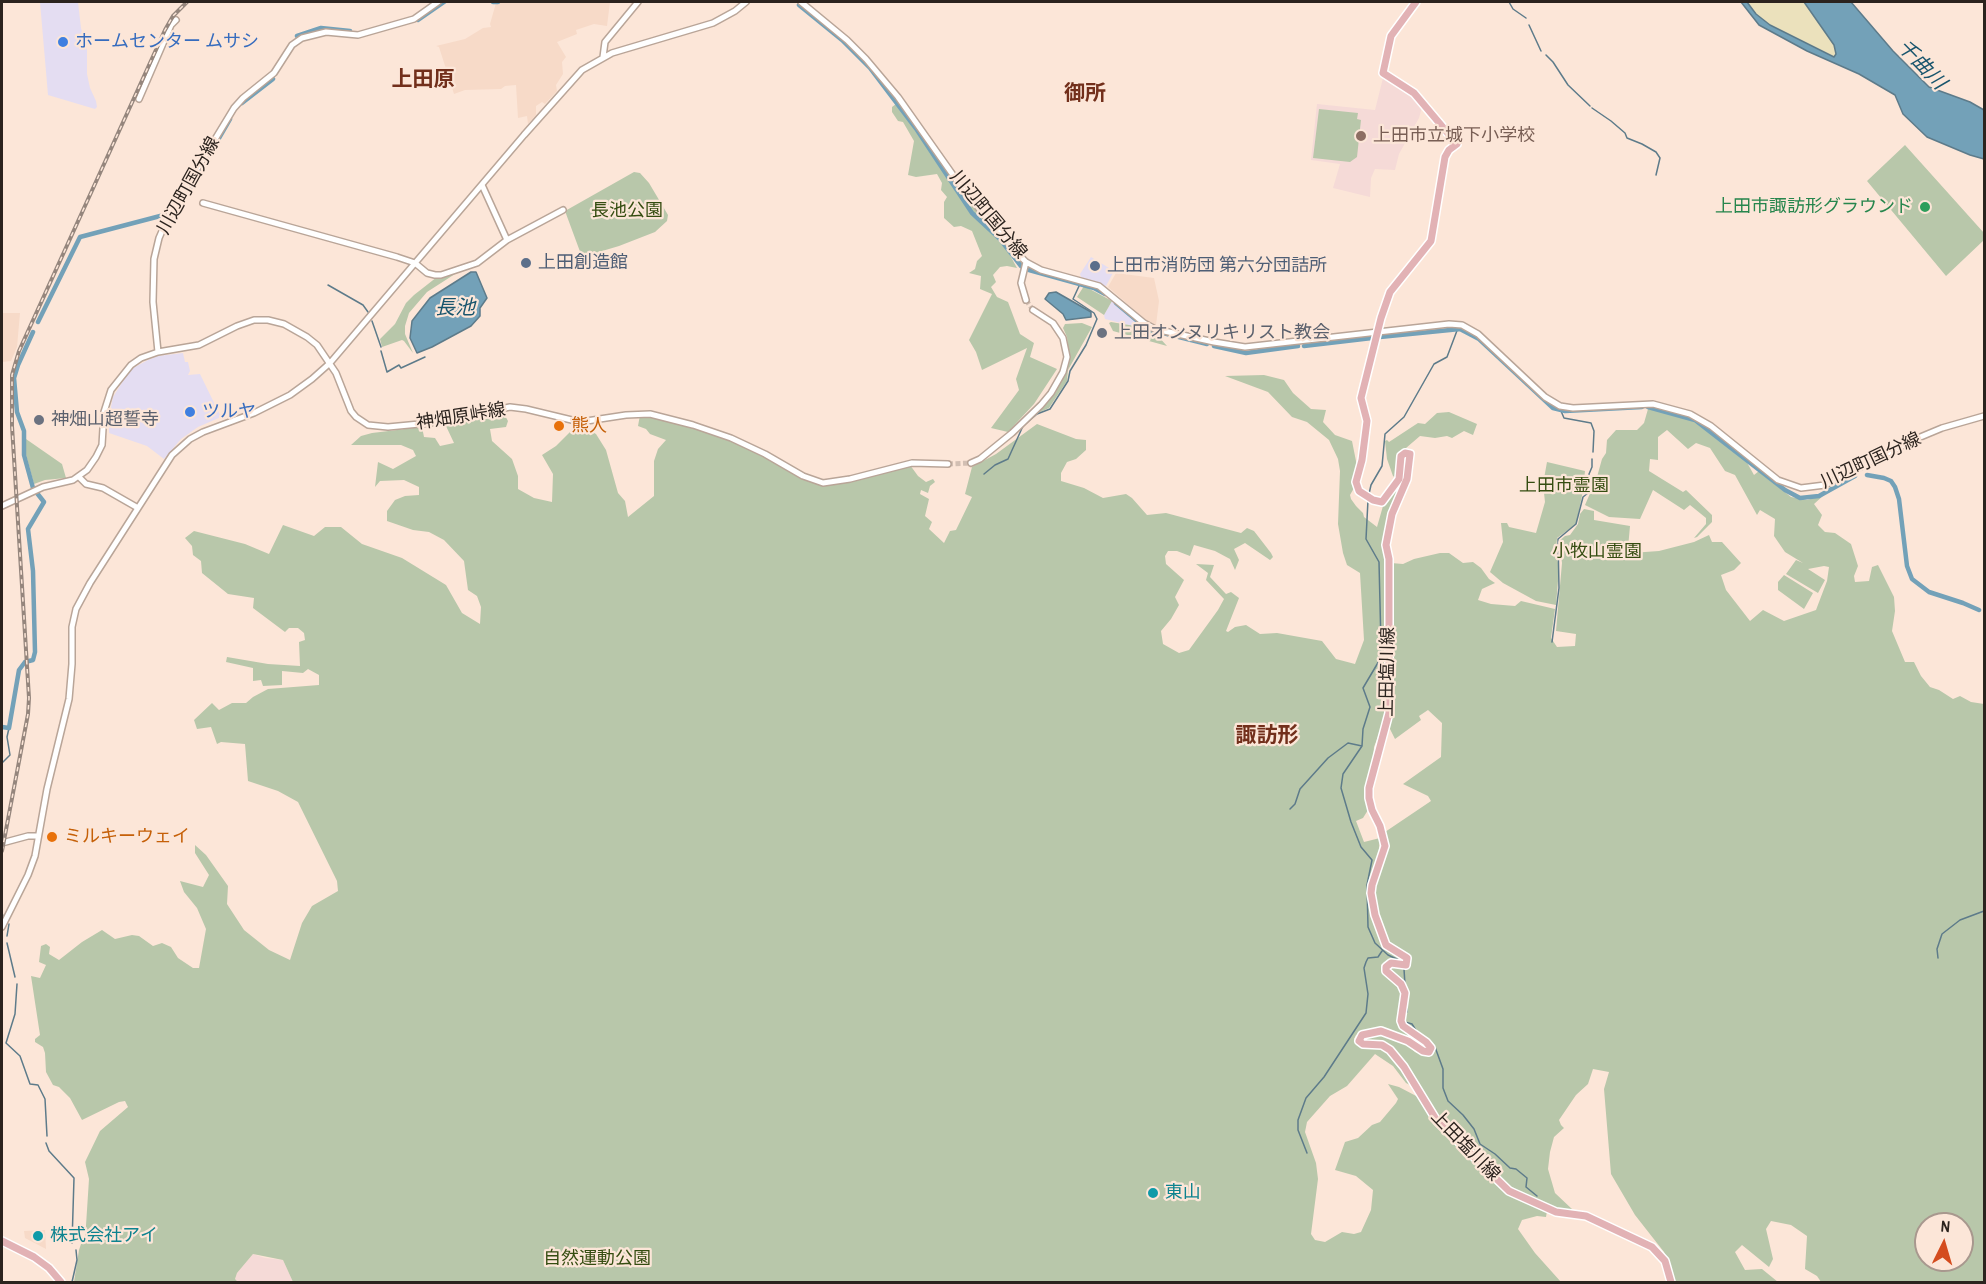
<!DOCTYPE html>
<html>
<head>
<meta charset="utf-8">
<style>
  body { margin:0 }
  #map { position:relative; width:1986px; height:1284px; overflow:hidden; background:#fce6d8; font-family:"Archivo Narrow",sans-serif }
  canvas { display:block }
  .frame { position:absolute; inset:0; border:3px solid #2b231e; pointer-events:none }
  .north { position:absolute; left:1914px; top:1212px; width:60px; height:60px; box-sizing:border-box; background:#fce6d8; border:2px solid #a8988e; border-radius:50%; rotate:5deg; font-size:16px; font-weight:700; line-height:24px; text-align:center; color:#2b231e }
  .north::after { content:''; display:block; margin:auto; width:21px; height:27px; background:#d44c1e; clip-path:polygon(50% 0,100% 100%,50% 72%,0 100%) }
</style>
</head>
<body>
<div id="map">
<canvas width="1986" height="1284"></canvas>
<div class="frame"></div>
<div class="north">N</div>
</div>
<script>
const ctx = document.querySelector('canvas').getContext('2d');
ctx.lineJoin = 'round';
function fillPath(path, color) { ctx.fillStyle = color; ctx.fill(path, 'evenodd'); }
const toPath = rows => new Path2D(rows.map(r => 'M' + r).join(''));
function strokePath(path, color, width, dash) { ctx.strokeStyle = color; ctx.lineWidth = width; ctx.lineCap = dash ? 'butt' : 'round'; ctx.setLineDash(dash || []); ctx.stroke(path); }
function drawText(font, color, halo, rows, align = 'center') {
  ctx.font = font + ' "Archivo Narrow","Noto Sans JP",sans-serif'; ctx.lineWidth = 4.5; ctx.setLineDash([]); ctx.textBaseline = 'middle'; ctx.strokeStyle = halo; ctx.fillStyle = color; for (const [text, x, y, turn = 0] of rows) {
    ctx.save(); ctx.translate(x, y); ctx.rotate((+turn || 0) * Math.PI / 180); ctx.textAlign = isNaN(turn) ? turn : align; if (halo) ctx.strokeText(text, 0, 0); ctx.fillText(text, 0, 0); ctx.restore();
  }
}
const commercial = toPath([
  [40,2,78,2,81,28,87,50,87,74,90,88,96,101,97,107,95,109,48,95],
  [1091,257,1114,271,1106,286,1081,277,1080,274],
  [1112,301,1139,325,1137,327,1105,319,1104,315],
  [183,353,185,362,188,362,190,371,188,375,200,374,221,417,198,427,181,439,164,459,147,446,109,433,109,417,113,397,128,373,133,368,148,360,158,356]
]);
const built = toPath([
  [504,2,610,2,607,26,594,24,576,30,577,34,557,42,566,57,562,62,563,74,556,85,557,91,545,104,542,102,536,106,536,115,528,124,527,116,518,118,516,85,505,86,501,89,465,90,454,94,439,47,436,46,465,39,483,28,491,27,490,24,496,3],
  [1116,273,1154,278,1159,301,1156,325,1147,321,1108,287],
  [2,313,20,313,17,347,11,361,2,362],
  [45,1230,46,1249,25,1238,24,1231]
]);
const education = toPath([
  [1383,78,1401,87,1422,107,1419,118,1399,154,1395,170,1375,169,1371,178,1370,197,1333,188,1340,164,1311,160,1317,104,1375,110],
  [253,1254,265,1258,283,1260,293,1282,238,1282,235,1279,237,1273]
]);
const green = toPath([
  [896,104,922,139,995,228,1017,268,1007,266,1000,267,993,275,996,282,991,287,997,297,1008,302,1020,334,1034,343,1030,357,1057,369,1034,404,1008,432,991,428,1019,390,1016,379,1027,348,982,370,976,352,969,340,992,294,980,289,981,276,969,273,975,269,977,261,982,256,972,231,961,226,954,227,944,218,944,202,947,197,941,190,942,183,937,174,916,177,908,175,914,141,903,122,898,121,892,112,892,107],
  [1319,109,1358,113,1357,119,1361,120,1357,157,1350,162,1313,158],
  [1905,145,1984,233,1984,240,1946,276,1867,181],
  [634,172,640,173,649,183,668,215,667,221,655,232,619,246,582,257,565,211],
  [455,274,427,292,409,313,405,326,405,334,413,353,404,341,402,340,382,347,380,339,395,324,406,303,414,295,437,277],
  [1084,286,1112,301,1104,315,1077,297],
  [1111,322,1141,327,1157,335,1167,346,1113,331,1109,323],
  [1082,323,1092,327,1068,370,1067,381,1049,408,1038,413,1056,392,1069,358,1067,337,1063,328,1065,324],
  [1264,375,1284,380,1293,393,1311,409,1326,410,1323,422,1335,435,1352,441,1357,466,1354,488,1350,495,1351,499,1356,506,1363,513,1364,517,1377,527,1383,506,1400,481,1393,476,1387,459,1385,441,1387,440,1389,442,1418,423,1425,424,1437,413,1449,412,1477,424,1473,435,1464,431,1452,438,1447,436,1435,438,1420,436,1406,448,1409,458,1402,487,1391,513,1388,559,1387,713,1374,747,1373,762,1365,790,1365,799,1368,810,1363,818,1356,821,1364,842,1380,838,1378,860,1370,885,1383,944,1403,958,1404,962,1388,961,1381,965,1384,972,1396,982,1401,991,1401,1005,1397,1022,1402,1030,1425,1043,1428,1051,1373,1030,1356,1035,1354,1039,1357,1045,1385,1048,1412,1082,1410,1085,1406,1083,1393,1066,1375,1054,1347,1086,1330,1096,1307,1122,1305,1132,1316,1163,1318,1179,1311,1234,1315,1240,1325,1242,1342,1232,1354,1234,1361,1232,1371,1210,1373,1190,1356,1176,1335,1170,1345,1142,1358,1138,1372,1125,1380,1122,1396,1103,1398,1099,1388,1084,1399,1087,1420,1098,1426,1109,1450,1138,1500,1184,1547,1211,1546,1217,1537,1216,1522,1220,1518,1229,1535,1253,1561,1282,293,1282,283,1260,253,1254,237,1273,235,1279,238,1282,74,1282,79,1250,81,1244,85,1241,89,1179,85,1162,100,1131,128,1107,125,1101,119,1102,82,1120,70,1098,59,1087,53,1085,46,1072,45,1053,43,1047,35,1042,35,1039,40,1035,31,976,40,978,46,965,39,962,41,946,46,944,50,947,49,954,59,960,82,942,102,930,115,939,132,935,139,936,153,946,162,943,171,947,178,958,193,968,199,968,206,929,197,908,184,892,180,881,203,887,209,875,195,853,195,845,206,855,228,886,227,904,244,930,269,950,290,960,302,923,312,906,338,891,337,881,298,802,278,791,248,781,245,744,221,742,217,744,211,727,197,729,194,720,212,703,219,710,232,703,246,703,253,697,268,689,319,685,319,675,308,669,303,673,282,671,282,685,263,686,261,680,253,681,253,668,226,662,227,657,268,664,300,666,299,642,305,640,304,633,298,628,289,628,285,632,253,608,254,598,228,594,202,573,201,561,193,555,192,546,185,538,194,531,245,544,269,554,283,525,314,536,325,527,341,527,362,544,402,558,446,585,462,613,480,624,481,607,477,596,468,590,464,561,444,540,429,532,413,530,387,521,387,511,395,500,405,496,419,495,419,487,404,480,380,481,375,487,378,462,393,469,416,456,413,450,401,445,351,445,361,436,372,433,422,427,424,437,435,438,440,446,454,443,446,426,504,414,508,421,506,427,490,429,492,441,512,459,518,476,518,489,534,498,552,502,553,474,542,455,556,446,575,427,586,428,596,434,606,450,618,493,625,501,628,517,654,496,654,461,658,449,666,440,650,434,646,429,638,426,640,415,650,415,731,440,821,483,910,465,918,476,926,482,933,479,935,482,930,486,928,493,921,490,920,494,929,499,925,516,932,522,929,529,944,543,950,531,956,530,972,497,965,494,972,467,996,454,1037,424,1076,439,1086,440,1086,450,1076,459,1067,462,1061,473,1061,481,1084,488,1103,498,1126,494,1132,498,1147,515,1166,513,1241,533,1247,528,1254,531,1271,553,1273,557,1270,560,1245,543,1234,549,1239,560,1235,570,1230,559,1215,551,1194,545,1190,556,1177,551,1168,551,1165,556,1166,564,1184,580,1175,597,1179,605,1171,619,1161,631,1163,644,1179,653,1189,650,1218,610,1224,599,1206,580,1208,573,1196,564,1214,565,1210,577,1226,594,1231,592,1239,598,1226,631,1228,632,1235,627,1246,625,1260,634,1277,633,1322,641,1336,659,1355,664,1364,640,1360,573,1347,565,1343,553,1338,524,1340,471,1338,459,1329,440,1307,422,1292,417,1268,392,1225,376],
  [1648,409,1688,418,1702,425,1745,459,1754,475,1759,471,1791,497,1807,500,1824,495,1814,504,1822,515,1818,525,1825,532,1835,533,1851,544,1858,566,1854,576,1855,582,1869,581,1872,567,1878,565,1894,597,1895,611,1892,631,1905,662,1914,662,1921,676,1930,687,1939,690,1953,699,1960,696,1971,702,1984,704,1984,1282,1821,1282,1817,1276,1805,1269,1807,1236,1791,1225,1771,1221,1766,1229,1773,1259,1769,1267,1742,1245,1735,1252,1745,1270,1762,1269,1778,1282,1665,1282,1671,1271,1664,1252,1635,1215,1611,1174,1604,1089,1609,1072,1593,1069,1588,1084,1576,1095,1559,1120,1561,1125,1564,1128,1554,1137,1550,1152,1548,1169,1555,1193,1573,1210,1557,1208,1530,1198,1502,1181,1489,1165,1468,1149,1440,1120,1392,1048,1388,1044,1377,1040,1364,1042,1363,1037,1381,1033,1407,1044,1415,1052,1422,1055,1431,1056,1435,1050,1431,1043,1403,1025,1408,997,1389,970,1390,965,1403,968,1409,963,1388,944,1377,912,1374,893,1387,846,1385,832,1431,801,1428,796,1403,784,1441,757,1442,723,1428,710,1419,716,1421,720,1395,739,1390,729,1391,563,1403,564,1414,559,1440,553,1449,553,1463,563,1473,562,1481,568,1489,579,1495,583,1482,589,1478,600,1491,604,1515,606,1521,601,1555,609,1551,638,1557,647,1575,646,1576,634,1556,631,1562,563,1559,541,1565,536,1570,535,1578,524,1580,514,1584,509,1594,511,1594,520,1630,526,1628,548,1631,553,1659,551,1694,542,1709,535,1712,542,1722,542,1741,563,1734,570,1721,575,1726,590,1750,621,1763,610,1784,621,1816,610,1827,581,1829,567,1824,566,1808,569,1825,580,1818,593,1786,574,1796,560,1803,563,1785,552,1774,536,1775,519,1760,510,1757,515,1735,475,1725,471,1710,448,1696,443,1688,449,1667,430,1658,437,1658,460,1650,459,1649,471,1683,492,1686,490,1712,515,1712,522,1697,537,1694,538,1706,524,1706,518,1690,505,1684,510,1653,490,1640,519,1609,517,1585,505,1597,477,1602,459,1606,453,1607,440,1616,430,1637,430,1644,423],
  [1926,1224,1962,1224,1962,1260,1926,1260],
  [26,439,62,464,66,478,45,480,34,484,25,451],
  [1547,462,1585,471,1583,491,1576,524,1557,538,1556,550,1559,569,1556,605,1536,601,1503,583,1490,572,1503,542,1501,523,1507,523,1509,527,1536,533,1545,502,1543,484],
  [1784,575,1813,593,1804,609,1778,590,1778,582]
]);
const sand = toPath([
  [1747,2,1804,2,1834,45,1836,54,1835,57,1770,25,1756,14]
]);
const water = toPath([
  [1741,2,1747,2,1756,14,1770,25,1834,57,1836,54,1834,45,1804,2,1851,2,1893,51,1929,87,1970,102,1984,110,1984,159,1970,155,1927,137,1903,114,1895,95,1859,74,1807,51,1759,25,1741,2],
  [471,272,476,272,487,298,480,308,480,316,471,326,432,347,417,353,410,338,412,321,430,298,471,272],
  [1056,292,1091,312,1091,317,1066,320,1063,314,1045,299,1049,293,1056,292]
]);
const stream = toPath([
  [1509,2,1513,9,1526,18],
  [1529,25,1541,51],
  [1546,55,1553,62,1568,85,1590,106],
  [1592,108,1611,121,1625,133,1627,138,1642,144,1656,152,1660,158,1656,175],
  [328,285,363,305,368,312],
  [372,321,381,347],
  [381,351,387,372,399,365,401,368,425,357],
  [1561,411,1564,418,1591,423,1594,431,1593,452],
  [984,474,995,465,1008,459,1023,426,1037,414,1050,409,1068,381,1070,371,1086,345,1097,319,1094,313,1073,299,1080,284],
  [1369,494,1371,485,1382,466,1385,434,1404,417,1434,364,1447,357,1458,328],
  [1368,500,1366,539,1379,562,1381,645,1379,661,1363,688,1370,707,1363,729,1362,746,1343,774,1341,788,1351,822,1361,847,1372,860,1367,885,1368,927,1375,943,1388,955,1401,961],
  [1552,642,1559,588,1558,539,1576,524,1583,497,1588,493,1589,474,1592,467,1592,459],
  [2,763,10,755,7,737,9,728],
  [1290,809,1295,804,1300,789,1328,758,1348,743,1362,746],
  [2,913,3,916],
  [7,936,9,924],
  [7,943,15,977],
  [1938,958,1937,949,1942,934,1960,920,1984,911],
  [1404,969,1405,985],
  [17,984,15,1014,6,1043,20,1056,30,1084,38,1085,45,1099,47,1136],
  [1404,1013,1407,1012,1407,1001],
  [1405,1022,1412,1024,1417,1032],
  [1430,1042,1435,1047,1443,1069,1443,1088,1448,1101,1463,1115,1474,1129,1480,1144,1495,1154,1510,1168,1516,1169,1527,1178,1526,1187,1537,1196],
  [46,1143,49,1151,74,1178,72,1243],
  [1307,1153,1298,1130,1298,1120,1306,1098,1324,1077,1366,1013,1368,994,1364,968,1366,962,1368,958,1378,957,1382,951],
  [72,1282,77,1260,76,1250]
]);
const canal = toPath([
  [493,2,498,2],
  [799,5,842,40,870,68,917,130,972,213,1000,239,1021,266],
  [418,20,444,2],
  [297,36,321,28,350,31],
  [242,103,273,79],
  [178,209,230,119],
  [1029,270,1094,288,1105,294],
  [1116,303,1147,329,1207,344],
  [38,322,80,237,164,215],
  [1380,337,1460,329,1479,339,1553,408,1565,411,1642,407],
  [1214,346,1246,353,1298,346],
  [1304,346,1372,338],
  [1648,407,1695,420,1785,490,1800,498,1819,496,1855,476],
  [1867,475,1884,478,1891,481,1895,487,1899,499,1907,566,1912,579,1929,592,1963,603,1979,610],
  [2,727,9,728,19,670,25,662,33,660,35,652,33,571,28,529,44,502,33,488,24,455,24,431,17,412,14,378,18,365,33,332]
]);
const minorTunnel = toPath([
  [1026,300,1033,310],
  [948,464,971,463]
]);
const minor = toPath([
  [801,2,847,40,866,59,898,97,965,192,1016,252,1026,262,1041,270,1099,286,1144,323,1155,329,1214,342,1245,347,1449,324,1462,325,1478,334,1545,397,1560,406,1573,408,1653,404,1690,414,1711,426,1778,480,1801,488,1825,485,1918,438,1942,428,1984,416],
  [603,57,605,42,638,2],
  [139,99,171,25,176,20],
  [482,185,507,240],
  [203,203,397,257,415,263,427,273,435,275,441,275,477,263,507,240,563,210],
  [1026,300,1021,283,1026,262],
  [158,352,153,302,154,259,159,238,169,215,234,108,243,98,274,73,292,45,302,38,326,32,358,35,414,19,438,2],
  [971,463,980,459,1012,433,1041,405,1051,393,1063,372,1067,357,1063,338,1053,323,1033,310],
  [79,477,86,484,103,488,138,508],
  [2,506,43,487,73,480,87,470,96,457,102,445,104,412,111,390,131,365,141,358,158,352,199,345,237,326,254,320,268,320,284,324,307,337,317,345,336,373,351,411,356,417,368,425,388,427,430,423,510,407,526,409,580,422,626,415,650,414,693,425,731,438,765,454,803,476,823,483,850,479,912,463,948,464],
  [2,843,28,836,38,836],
  [2,927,28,875,35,856,47,789,69,699,72,664,72,627,76,609,90,583,172,455,190,439,203,432,254,413,290,395,312,379,330,363,524,135,582,70,612,53,713,23,735,11,746,2]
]);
const major = toPath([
  [1416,2,1391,36,1383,73,1414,93,1457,144,1449,150,1445,157,1431,241,1390,292,1381,318,1361,398,1367,421,1362,460,1356,482,1359,491,1373,500,1382,502,1399,479,1401,456,1405,453,1410,454,1407,479,1392,514,1386,545,1389,559,1389,713,1369,788,1369,798,1372,810,1380,826,1385,846,1372,885,1371,893,1375,915,1386,945,1407,958,1406,965,1391,963,1386,967,1386,971,1401,984,1405,993,1401,1021,1403,1026,1426,1042,1431,1048,1429,1052,1423,1051,1408,1041,1381,1031,1362,1035,1359,1041,1363,1044,1382,1045,1390,1050,1404,1067,1437,1121,1509,1191,1556,1212,1586,1216,1652,1247,1665,1261,1671,1282],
  [2,1241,34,1257,49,1268,61,1282]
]);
const rail = toPath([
  [2,851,28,714,29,698,12,426,12,375,19,351,165,30,173,16,187,2]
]);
const markers = [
  [63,42,6,"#3f7fe0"],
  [1361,136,6,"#8d6e63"],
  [1925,207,6,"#2e9e5b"],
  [526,263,6,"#5c6f8a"],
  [1095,266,6,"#5c6f8a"],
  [1102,333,6,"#6b7280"],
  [190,412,6,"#3f7fe0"],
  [39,420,6,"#6b7280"],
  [559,426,6,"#e8710a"],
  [52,837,6,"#e8710a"],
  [1153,1193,6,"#0f9aa8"],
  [38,1236,6,"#0f9aa8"]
];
const shopNames = [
  ["ホームセンター ムサシ",75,42],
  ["ツルヤ",202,412]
];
const educationNames = [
  ["上田市立城下小学校",1373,136]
];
const streetNames = [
  ["川辺町国分線",189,186,-61],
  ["川辺町国分線",988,215,50],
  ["神畑原峠線",461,417,-9],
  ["川辺町国分線",1871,461,-25],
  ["上田塩川線",1388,672,-89],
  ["上田塩川線",1465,1146,46]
];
const leisureNames = [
  ["上田市諏訪形グラウンド",1913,207]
];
const parkNames = [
  ["長池公園",627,211],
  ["上田市霊園",1564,486],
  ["小牧山霊園",1597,552],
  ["自然運動公園",597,1259]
];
const serviceNames = [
  ["上田創造館",538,263],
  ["上田市消防団 第六分団詰所",1107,266]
];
const worshipNames = [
  ["上田オンヌリキリスト教会",1114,333],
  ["神畑山超誓寺",51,420]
];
const foodNames = [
  ["熊人",571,426],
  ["ミルキーウェイ",64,837]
];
const cultureNames = [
  ["東山",1165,1193],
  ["株式会社アイ",50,1236]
];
const waterNames = [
  ["千曲川",1921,65,46],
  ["長池",455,309]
];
const quarterNames = [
  ["上田原",423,80],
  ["御所",1085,94],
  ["諏訪形",1267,736]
];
fillPath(commercial, '#e4ddf2');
fillPath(built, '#f7dac8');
fillPath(education, '#f5dad7');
fillPath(green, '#b8c7aa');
fillPath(sand, '#ebe1bc');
fillPath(water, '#73a1b8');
strokePath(water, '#5d7b8a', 1.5);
strokePath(stream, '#5d7b8a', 1.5);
strokePath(canal, '#73a1b8', 4.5);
strokePath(minorTunnel, '#d2bfb3', 5, [5, 2.5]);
strokePath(minor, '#b9a598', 8);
strokePath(major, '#fff', 10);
strokePath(minor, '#fff', 5);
strokePath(major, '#e2b2b5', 7);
strokePath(rail, '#95867d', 4);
strokePath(rail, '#fce6d8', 1.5, [4.5]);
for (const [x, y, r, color] of markers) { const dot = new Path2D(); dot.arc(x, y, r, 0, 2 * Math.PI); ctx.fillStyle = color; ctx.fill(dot); strokePath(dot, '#fce6d8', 2); }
drawText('18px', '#366cbe', '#fce6d8', shopNames, 'left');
drawText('18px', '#785e54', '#fce6d8', educationNames, 'left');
drawText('18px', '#2b231e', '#fce6d8', streetNames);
drawText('18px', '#27864d', '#fce6d8', leisureNames, 'right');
drawText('18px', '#354d11', '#fce6d8', parkNames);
drawText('18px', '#4e5e75', '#fce6d8', serviceNames, 'left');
drawText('18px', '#5b616d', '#fce6d8', worshipNames, 'left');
drawText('18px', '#c56008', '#fce6d8', foodNames, 'left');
drawText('18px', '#0d838f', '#fce6d8', cultureNames, 'left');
drawText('italic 20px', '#19556d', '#fce6d8', waterNames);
drawText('bold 21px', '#722f1b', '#fce6d8', quarterNames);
</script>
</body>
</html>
